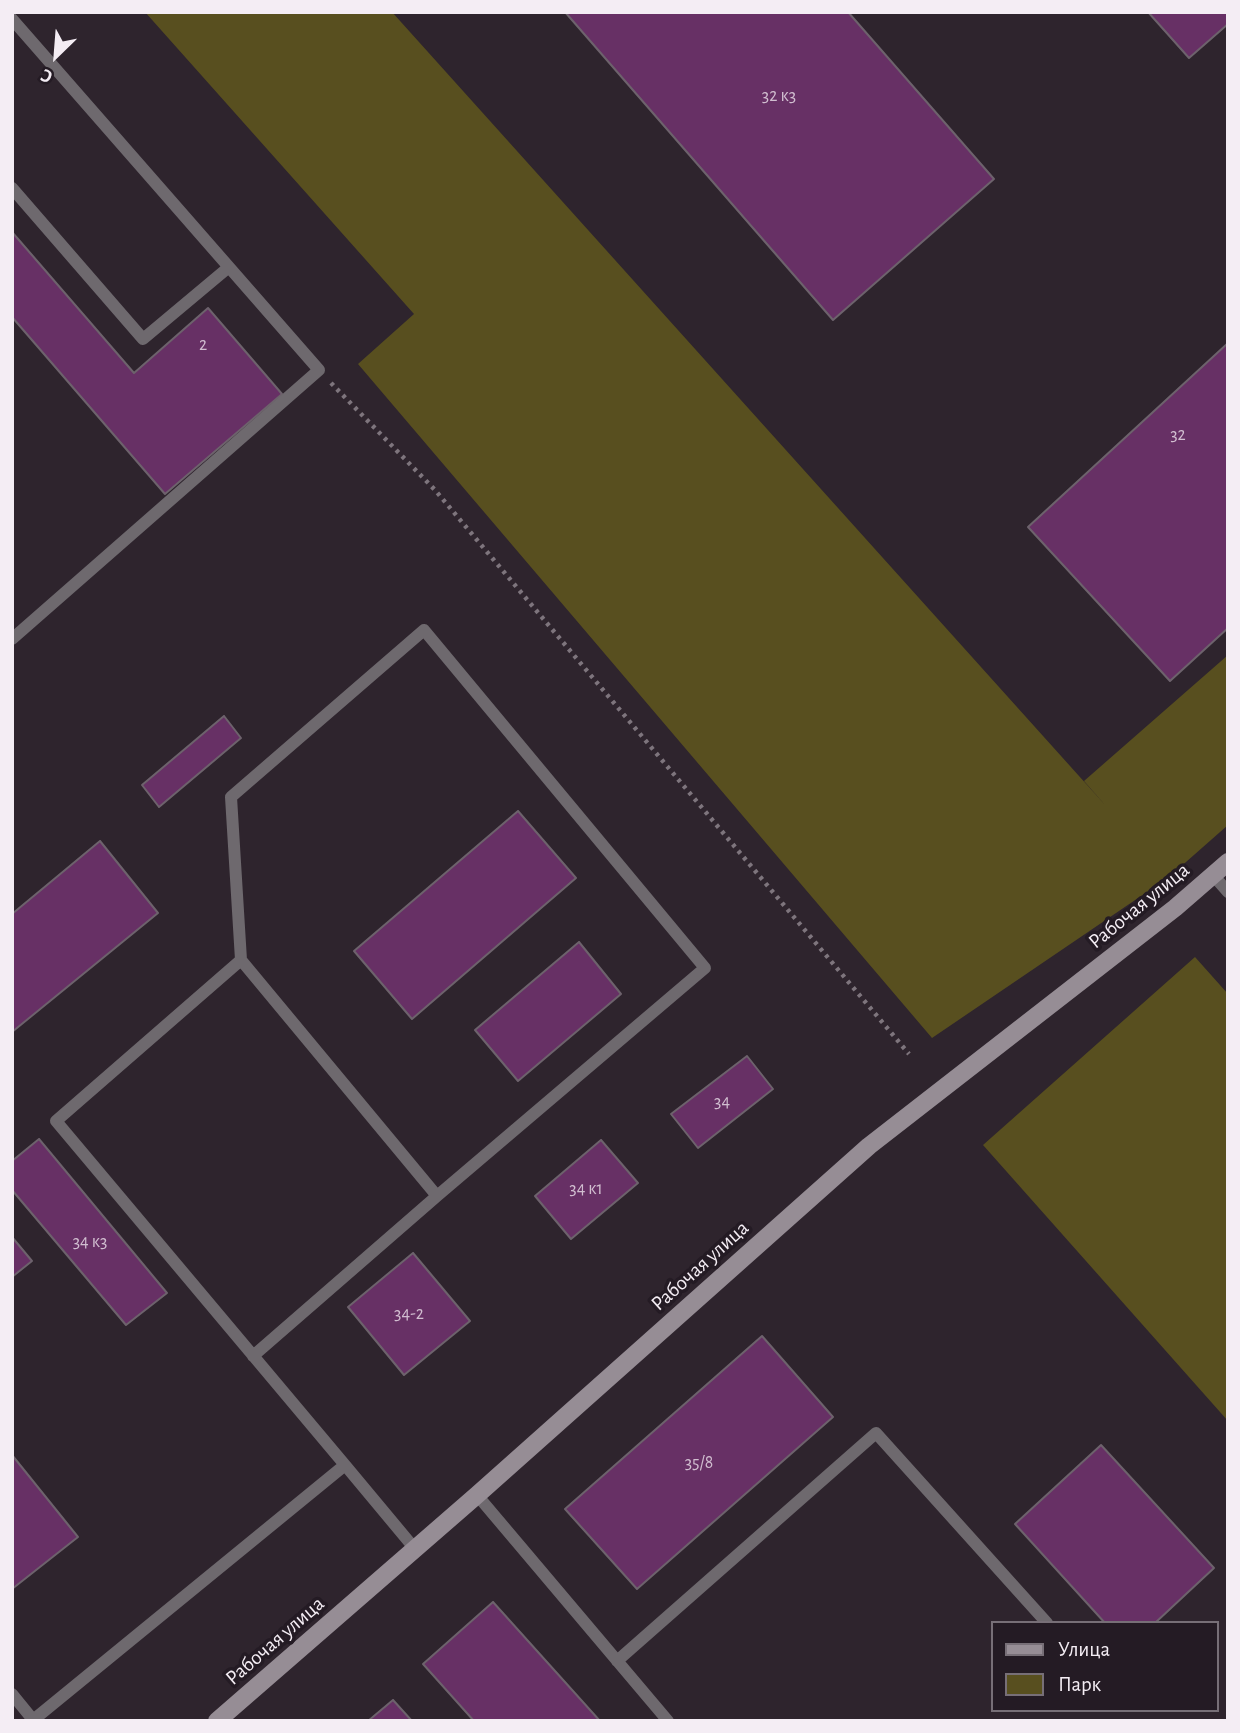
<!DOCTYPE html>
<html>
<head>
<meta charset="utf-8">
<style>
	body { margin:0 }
	#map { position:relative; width:1240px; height:1733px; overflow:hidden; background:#2e242d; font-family:"Alegreya Sans",sans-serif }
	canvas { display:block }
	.frame { position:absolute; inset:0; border:14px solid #f4edf4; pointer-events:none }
	.legend { position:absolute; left:991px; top:1621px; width:228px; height:91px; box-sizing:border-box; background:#241b24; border:2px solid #776f77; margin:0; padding:9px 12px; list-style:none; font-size:21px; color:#f4edf4 }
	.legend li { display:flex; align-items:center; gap:14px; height:35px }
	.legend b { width:35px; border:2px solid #776f77 }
	.north { position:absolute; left:21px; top:21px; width:70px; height:70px; -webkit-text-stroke:5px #241b24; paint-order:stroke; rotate:205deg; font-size:19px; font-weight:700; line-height:28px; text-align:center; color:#f4edf4 }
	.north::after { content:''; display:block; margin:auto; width:24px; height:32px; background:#f4edf4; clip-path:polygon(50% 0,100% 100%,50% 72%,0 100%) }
</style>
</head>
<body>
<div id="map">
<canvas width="1240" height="1733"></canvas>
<div class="frame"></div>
<ul class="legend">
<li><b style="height:9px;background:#968d95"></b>Улица</li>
<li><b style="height:19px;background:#584f1f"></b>Парк</li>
</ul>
<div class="north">С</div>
</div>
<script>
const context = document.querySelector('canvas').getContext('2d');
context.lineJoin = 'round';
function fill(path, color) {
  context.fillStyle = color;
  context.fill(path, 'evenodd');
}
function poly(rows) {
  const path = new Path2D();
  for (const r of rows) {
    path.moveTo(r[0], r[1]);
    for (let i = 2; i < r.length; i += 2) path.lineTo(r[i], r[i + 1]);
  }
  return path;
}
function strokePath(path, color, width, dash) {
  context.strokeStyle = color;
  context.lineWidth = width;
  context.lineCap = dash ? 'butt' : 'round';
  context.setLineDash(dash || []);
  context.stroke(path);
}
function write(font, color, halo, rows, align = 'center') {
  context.font = font + ' "Alegreya Sans",sans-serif';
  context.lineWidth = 7;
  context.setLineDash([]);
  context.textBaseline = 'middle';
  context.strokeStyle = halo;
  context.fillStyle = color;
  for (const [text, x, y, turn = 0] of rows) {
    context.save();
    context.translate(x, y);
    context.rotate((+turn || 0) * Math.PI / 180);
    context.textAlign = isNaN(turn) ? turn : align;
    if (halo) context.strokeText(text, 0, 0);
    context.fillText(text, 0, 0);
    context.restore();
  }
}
fill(poly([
	[145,12,392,12,1106,806,1084,781,1228,655,1228,825,1169,877,932,1038,358,364,414,314],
	[1195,957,1228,994,1228,1421,983,1145]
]), '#584f1f');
const building = poly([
	[565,12,848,12,994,179,833,320,565,12],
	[1148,12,1228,12,1228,24,1189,58,1148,12],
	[12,232,134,373,208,308,282,394,165,494,12,317,12,232],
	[1228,343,1228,628,1170,681,1028,527,1228,343],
	[224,716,241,738,159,807,142,785,224,716],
	[518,811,576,878,412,1019,354,951,518,811],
	[100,841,158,913,12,1032,12,914,100,841],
	[579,942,621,994,518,1081,475,1030,579,942],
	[747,1056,773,1089,698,1148,671,1114,747,1056],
	[39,1139,167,1293,126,1325,12,1190,12,1161,39,1139],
	[601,1140,638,1183,571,1239,535,1196,601,1140],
	[12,1237,32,1261,12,1277,12,1237],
	[413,1253,470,1321,404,1375,348,1307,413,1253],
	[762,1336,833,1417,637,1589,565,1509,762,1336],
	[1101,1445,1214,1568,1155,1623,1105,1623,1015,1524,1101,1445],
	[12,1455,78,1537,12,1589,12,1455],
	[493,1602,600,1721,474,1721,423,1664,493,1602],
	[393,1700,412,1721,368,1721,393,1700]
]);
fill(building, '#673065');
strokePath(building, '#6d626c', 2);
strokePath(poly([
	[331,383,435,490,909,1054]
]), '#7e757d', 4.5, [3.5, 5]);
strokePath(poly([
	[12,19,319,370,12,639],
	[12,188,143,339,229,267],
	[1213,875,1228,892],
	[241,960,437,1196,253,1356],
	[345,1465,56,1121,241,960,231,797,424,630,705,968,437,1196],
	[477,1495,668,1721],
	[617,1661,876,1433,1047,1623],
	[12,1694,34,1721],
	[32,1721,345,1465,415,1549]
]), '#6e696e', 12);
strokePath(poly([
	[217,1721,477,1495,869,1146,1175,908,1228,862]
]), '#968d95', 18);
write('18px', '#d1bed0', null, [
	["32 к3",779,96],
	["2",203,345],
	["32",1178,435],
	["34",722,1102],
	["34 к1",586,1189],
	["34 к3",90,1242],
	["34-2",409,1314],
	["35/8",699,1463]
]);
write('21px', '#f4edf4', '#241b24', [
	["Рабочая улица",1139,906,-39],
	["Рабочая улица",700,1266,-42],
	["Рабочая улица",275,1641,-41]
]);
</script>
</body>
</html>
